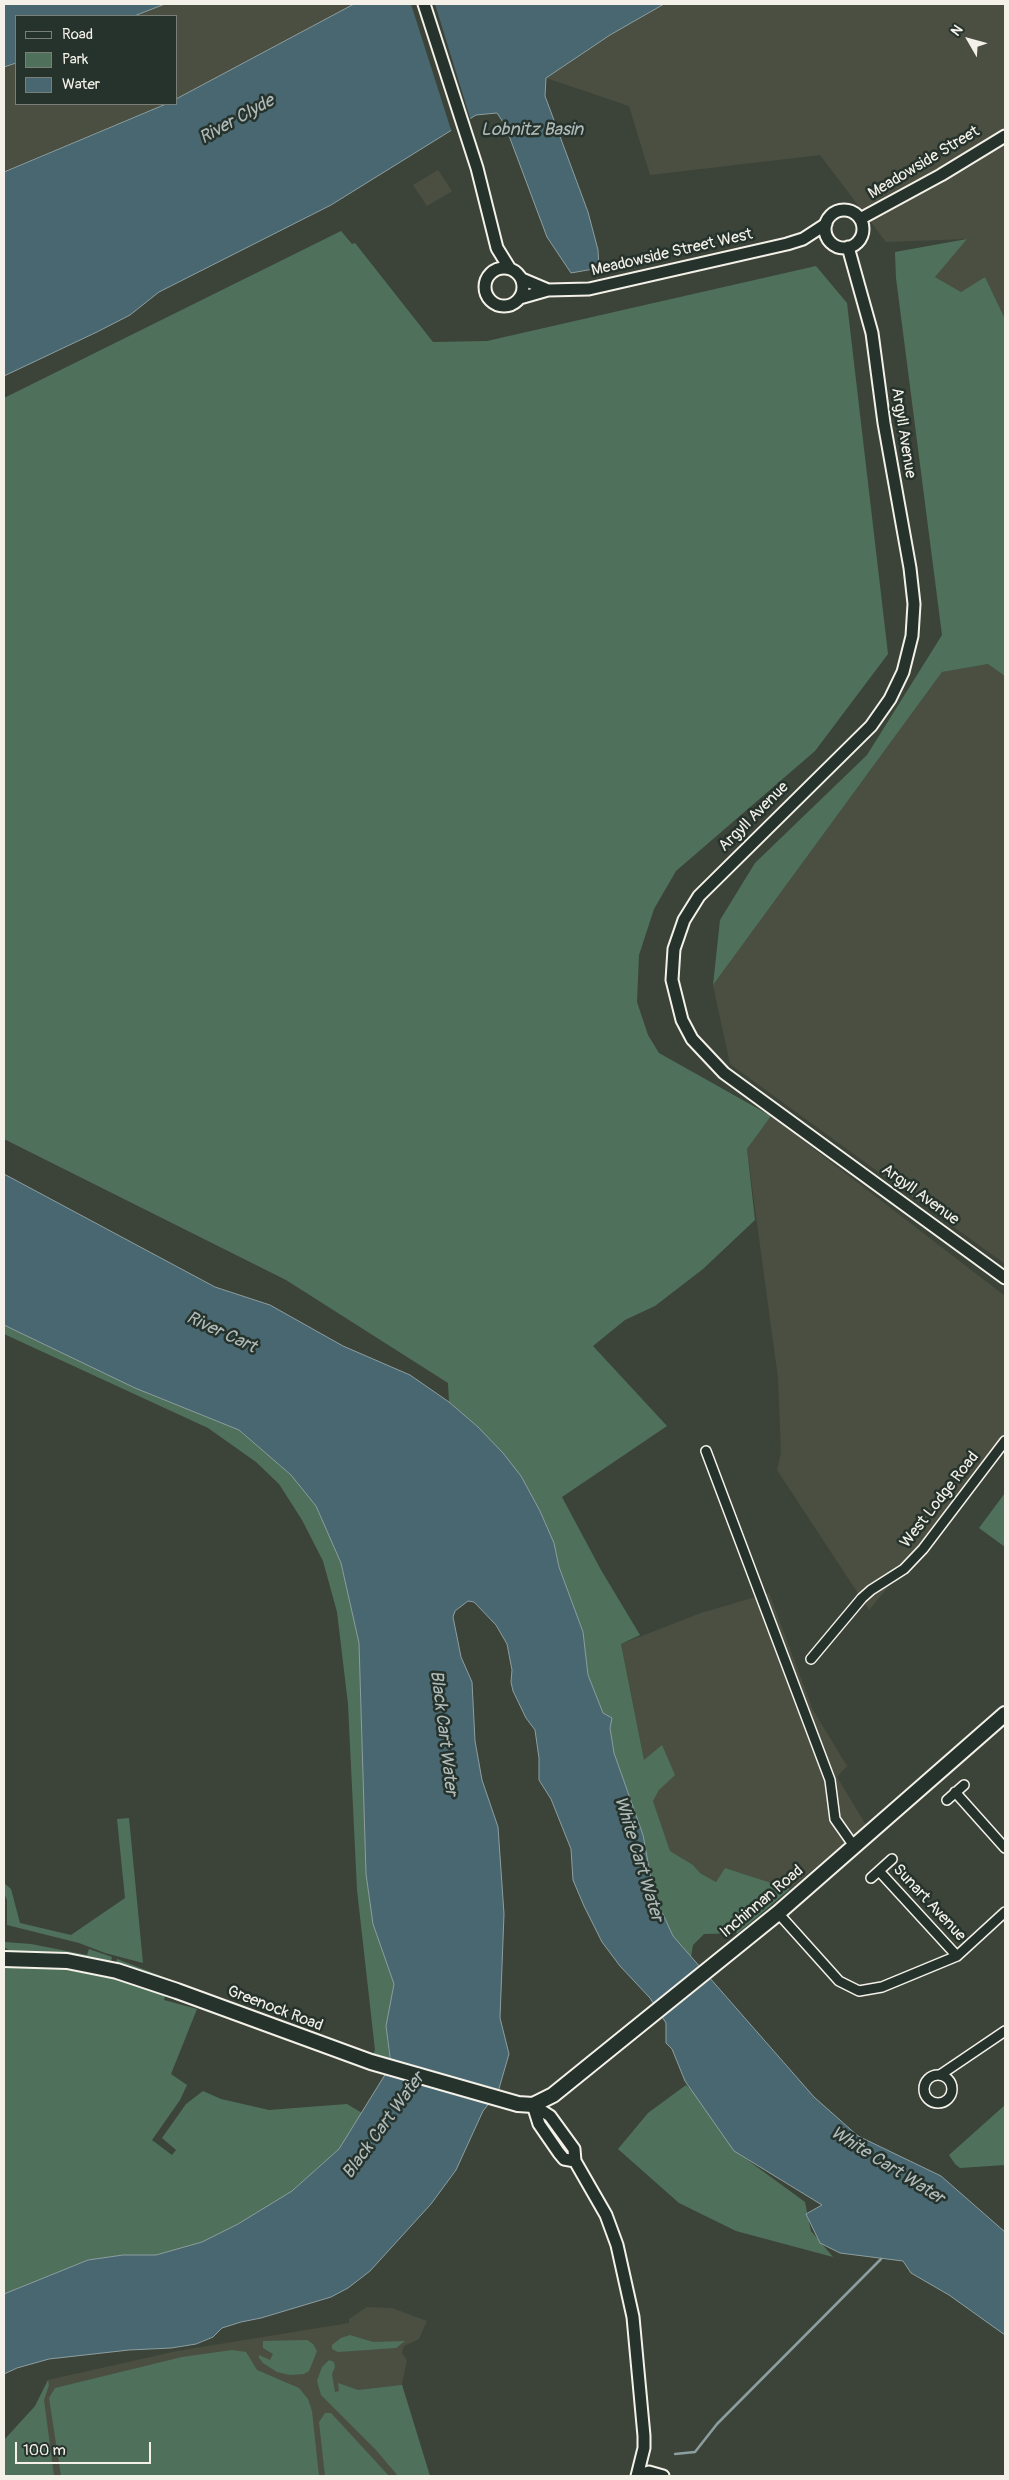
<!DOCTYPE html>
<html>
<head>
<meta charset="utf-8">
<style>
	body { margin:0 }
	#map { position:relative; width:1009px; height:2480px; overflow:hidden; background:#3c4439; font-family:Pangolin,sans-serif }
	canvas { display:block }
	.frame { position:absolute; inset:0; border:5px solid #f4f1e8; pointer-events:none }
	.legend { position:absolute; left:15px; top:15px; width:162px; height:90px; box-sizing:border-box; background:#26332d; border:1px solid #787f78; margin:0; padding:6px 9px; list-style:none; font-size:15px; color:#f4f1e8 }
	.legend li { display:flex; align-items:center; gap:10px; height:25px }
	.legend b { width:25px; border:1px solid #787f78 }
	.north { position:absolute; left:944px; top:15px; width:50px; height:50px; -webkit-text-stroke:4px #26332d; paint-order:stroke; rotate:308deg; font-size:14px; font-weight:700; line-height:20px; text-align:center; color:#f4f1e8 }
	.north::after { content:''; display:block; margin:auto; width:18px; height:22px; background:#f4f1e8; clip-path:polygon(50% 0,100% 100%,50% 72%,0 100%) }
	.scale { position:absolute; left:15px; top:2442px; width:136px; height:22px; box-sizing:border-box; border:2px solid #f4f1e8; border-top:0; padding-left:6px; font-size:15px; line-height:18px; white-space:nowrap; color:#f4f1e8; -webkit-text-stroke:4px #26332d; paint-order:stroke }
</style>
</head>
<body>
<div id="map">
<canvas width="1009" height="2480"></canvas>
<div class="frame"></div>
<ul class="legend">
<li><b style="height:6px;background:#26332d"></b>Road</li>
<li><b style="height:14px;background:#4f715c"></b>Park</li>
<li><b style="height:14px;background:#496770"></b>Water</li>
</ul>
<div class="north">N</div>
<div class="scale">100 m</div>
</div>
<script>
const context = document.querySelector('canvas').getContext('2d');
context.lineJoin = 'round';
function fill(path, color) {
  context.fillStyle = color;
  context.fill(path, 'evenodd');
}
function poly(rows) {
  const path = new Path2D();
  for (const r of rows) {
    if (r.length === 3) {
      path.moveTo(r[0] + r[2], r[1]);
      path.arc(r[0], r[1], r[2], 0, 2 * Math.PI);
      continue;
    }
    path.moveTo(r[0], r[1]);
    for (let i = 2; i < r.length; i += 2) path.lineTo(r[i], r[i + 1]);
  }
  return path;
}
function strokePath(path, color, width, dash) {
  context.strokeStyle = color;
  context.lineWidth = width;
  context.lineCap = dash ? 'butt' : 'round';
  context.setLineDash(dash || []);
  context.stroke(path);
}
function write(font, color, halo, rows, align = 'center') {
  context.font = font + ' Pangolin,sans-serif';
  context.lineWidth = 5;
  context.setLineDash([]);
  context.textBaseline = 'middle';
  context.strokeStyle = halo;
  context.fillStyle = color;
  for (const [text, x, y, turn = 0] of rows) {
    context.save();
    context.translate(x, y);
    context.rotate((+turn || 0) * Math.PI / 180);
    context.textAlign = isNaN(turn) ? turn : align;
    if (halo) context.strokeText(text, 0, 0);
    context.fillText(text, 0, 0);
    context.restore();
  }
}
fill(poly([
	[163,4,354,4,176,99,176,16,131,16],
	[664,4,1005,4,1005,319,985,277,961,292,935,277,966,239,886,242,820,155,650,175,629,106,546,78,610,35],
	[16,61,16,104,165,104,4,171,4,66],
	[438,170,452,191,427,206,413,185],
	[988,664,1005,676,1005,1264,730,1064,713,985,942,672],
	[771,1116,1005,1296,1005,1446,869,1610,777,1470,781,1453,778,1378,747,1149],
	[769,1593,813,1710,847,1766,837,1777,866,1825,790,1889,725,1868,716,1882,700,1873,693,1865,670,1851,653,1801,659,1790,644,1760,621,1644,701,1613],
	[367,2307,392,2308,427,2321,419,2339,404,2346,402,2353,407,2360,402,2384,430,2476,4,2476,48,2380,177,2351,349,2323,349,2319]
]), '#4b4f42');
fill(poly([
	[341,231,352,244,355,243,433,342,487,341,816,266,847,303,888,654,815,751,676,871,654,909,639,955,637,1002,648,1035,659,1053,771,1116,747,1149,755,1220,703,1269,655,1306,625,1320,593,1346,667,1426,562,1497,601,1570,640,1635,621,1644,644,1760,662,1745,675,1775,659,1790,653,1801,670,1851,693,1865,700,1873,716,1882,725,1868,790,1889,738,1933,704,1934,693,1945,691,1957,673,1936,654,1895,643,1835,614,1753,610,1727,611,1718,603,1713,588,1675,583,1632,559,1567,554,1543,540,1511,521,1476,478,1427,449,1402,448,1383,286,1280,4,1139,4,398],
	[967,239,935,277,961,292,985,277,1005,319,1005,676,988,664,942,672,713,985,720,920,755,863,867,755,942,635,896,278,895,252],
	[4,1325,135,1388,239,1430,291,1475,316,1506,341,1563,359,1643,366,1874,373,1924,394,1983,386,2026,390,2062,373,2055,375,2050,357,1890,348,1704,337,1612,323,1561,302,1520,279,1484,256,1462,208,1428,4,1334],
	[1005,1493,1005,1547,979,1528],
	[129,1818,143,1963,105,1953,79,1943,7,1925,7,1900,4,1893,4,1883,11,1889,20,1923,71,1935,125,1898,117,1819],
	[4,1942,31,1944,87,1955,89,1949,112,1957,111,1961,116,1963,117,1959,169,1979,104,1962,71,1956,12,1952,4,1947],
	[4,1966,49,1967,108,1977,166,1993,164,2000,197,2009,171,2074,187,2085,180,2100,152,2140,172,2155,176,2150,162,2138,186,2104,203,2091,221,2099,269,2110,347,2104,362,2113,339,2149,292,2191,238,2224,202,2242,156,2255,123,2255,88,2260,4,2294],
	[686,2085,699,2097,742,2156,805,2202,811,2231,833,2257,736,2231,679,2203,618,2149,648,2113],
	[1005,2105,1005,2165,960,2168,955,2164,949,2155],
	[350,2335,373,2342,405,2341,396,2348,338,2352,332,2349,332,2345,341,2338],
	[307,2340,313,2344,317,2351,309,2371,304,2374,290,2375,277,2372,263,2363,259,2358,259,2355,270,2360,273,2354,263,2348,263,2341],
	[232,2350,246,2352,257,2370,299,2388,308,2399,312,2411,319,2476,61,2476,49,2398,55,2388,182,2357],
	[329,2360,334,2362,335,2367,332,2374,335,2392,339,2391,338,2383,358,2390,402,2385,430,2476,398,2476,376,2450,321,2395,317,2381,322,2367],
	[48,2380,49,2385,44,2400,54,2476,4,2476,4,2440,35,2406],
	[325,2413,331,2413,389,2476,325,2476,319,2422]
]), '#4f715c');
const water = poly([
	[4,4,165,4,134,16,16,16,16,63,4,67,4,4],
	[354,4,664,4,610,35,546,78,545,96,588,212,598,250,599,268,571,273,547,237,505,125,497,113,476,115,331,205,159,292,130,315,97,332,4,376,4,172,166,104,176,104,176,99,354,4],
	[4,1174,215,1287,270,1305,343,1346,410,1375,449,1402,478,1427,503,1453,521,1476,540,1511,554,1543,559,1567,583,1632,588,1675,603,1713,612,1718,610,1728,614,1753,643,1835,654,1895,673,1936,814,2097,858,2136,941,2176,1005,2232,1005,2335,949,2295,911,2273,903,2261,840,2253,820,2243,806,2214,822,2205,734,2151,685,2081,672,2049,666,2043,666,2023,650,1998,620,1966,602,1942,584,1906,573,1880,571,1849,551,1799,539,1780,539,1758,535,1730,526,1718,513,1691,511,1682,512,1670,507,1644,496,1625,474,1602,468,1601,455,1611,453,1617,461,1657,472,1682,475,1741,482,1780,498,1827,504,1914,500,2018,509,2054,498,2092,483,2111,456,2170,431,2204,370,2271,348,2288,331,2297,261,2318,241,2322,222,2328,213,2337,196,2344,171,2348,129,2350,49,2359,17,2368,4,2374,4,2294,88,2260,123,2255,156,2255,202,2242,238,2224,292,2191,339,2149,391,2065,386,2026,394,1984,373,1924,366,1874,359,1643,341,1563,316,1506,291,1475,239,1430,135,1388,4,1325,4,1174]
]);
fill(water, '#496770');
strokePath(water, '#8d9ea0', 1);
fill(poly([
	[411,4,435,4,471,121,452,133]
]), '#3c4439');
strokePath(poly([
	[675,2454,695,2452,717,2424,881,2259]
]), '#8d9ea0', 2.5);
const minor = poly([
	[706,1451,830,1780,835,1819,854,1846],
	[811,1659,862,1598,871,1590,904,1569,923,1549,1005,1441],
	[955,1792,1005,1848],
	[947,1800,964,1785],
	[879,1871,957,1956],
	[871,1878,892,1859],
	[778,1913,839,1981,859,1991,882,1987,957,1956,1005,1912],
	[940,2075,1005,2031],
	[938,2089,14]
]);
const tertiary = poly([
	[424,4,477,168,497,248,510,269],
	[844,229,19],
	[860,219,941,175,1005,136],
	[848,247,872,333,884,423,910,568,914,604,912,636,903,672,890,699,871,726,699,896,684,920,674,949,672,980,682,1020,692,1039,724,1073,1005,1278],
	[504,287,19],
	[522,279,548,290],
	[520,298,548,290,589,289,787,244,803,239,826,224],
	[533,2105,550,2116,574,2149,575,2161,606,2215,617,2245,633,2317,644,2436,644,2448,637,2476],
	[533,2105,539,2124,559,2153,564,2159,575,2161],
	[637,2476,649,2472,663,2476]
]);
const primary = poly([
	[4,1959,67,1961,117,1971,177,1991,371,2062,518,2104,533,2105,553,2095,778,1913,1005,1714]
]);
strokePath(minor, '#f4f1e8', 12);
strokePath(tertiary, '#f4f1e8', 15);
strokePath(primary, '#f4f1e8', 18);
strokePath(minor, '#26332d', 9);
strokePath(tertiary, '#26332d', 11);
strokePath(primary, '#26332d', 14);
write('16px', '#f4f1e8', '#26332d', [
	["Meadowside Street",924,163,-31],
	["Meadowside Street West",672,253,-13],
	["Argyll Avenue",903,433,81],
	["Argyll Avenue",754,817,-45],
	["Argyll Avenue",920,1195,36],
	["West Lodge Road",940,1500,-52],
	["Inchinnan Road",762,1902,-40],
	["Sunart Avenue",929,1903,47],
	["Greenock Road",275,2009,21]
]);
write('italic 18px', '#b0bab8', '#26332d', [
	["River Clyde",237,120,-29],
	["Lobnitz Basin",532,130],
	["River Cart",221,1333,25],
	["Black Cart Water",443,1733,83],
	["White Cart Water",638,1859,73],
	["Black Cart Water",384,2126,-54],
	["White Cart Water",887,2166,32]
]);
</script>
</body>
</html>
